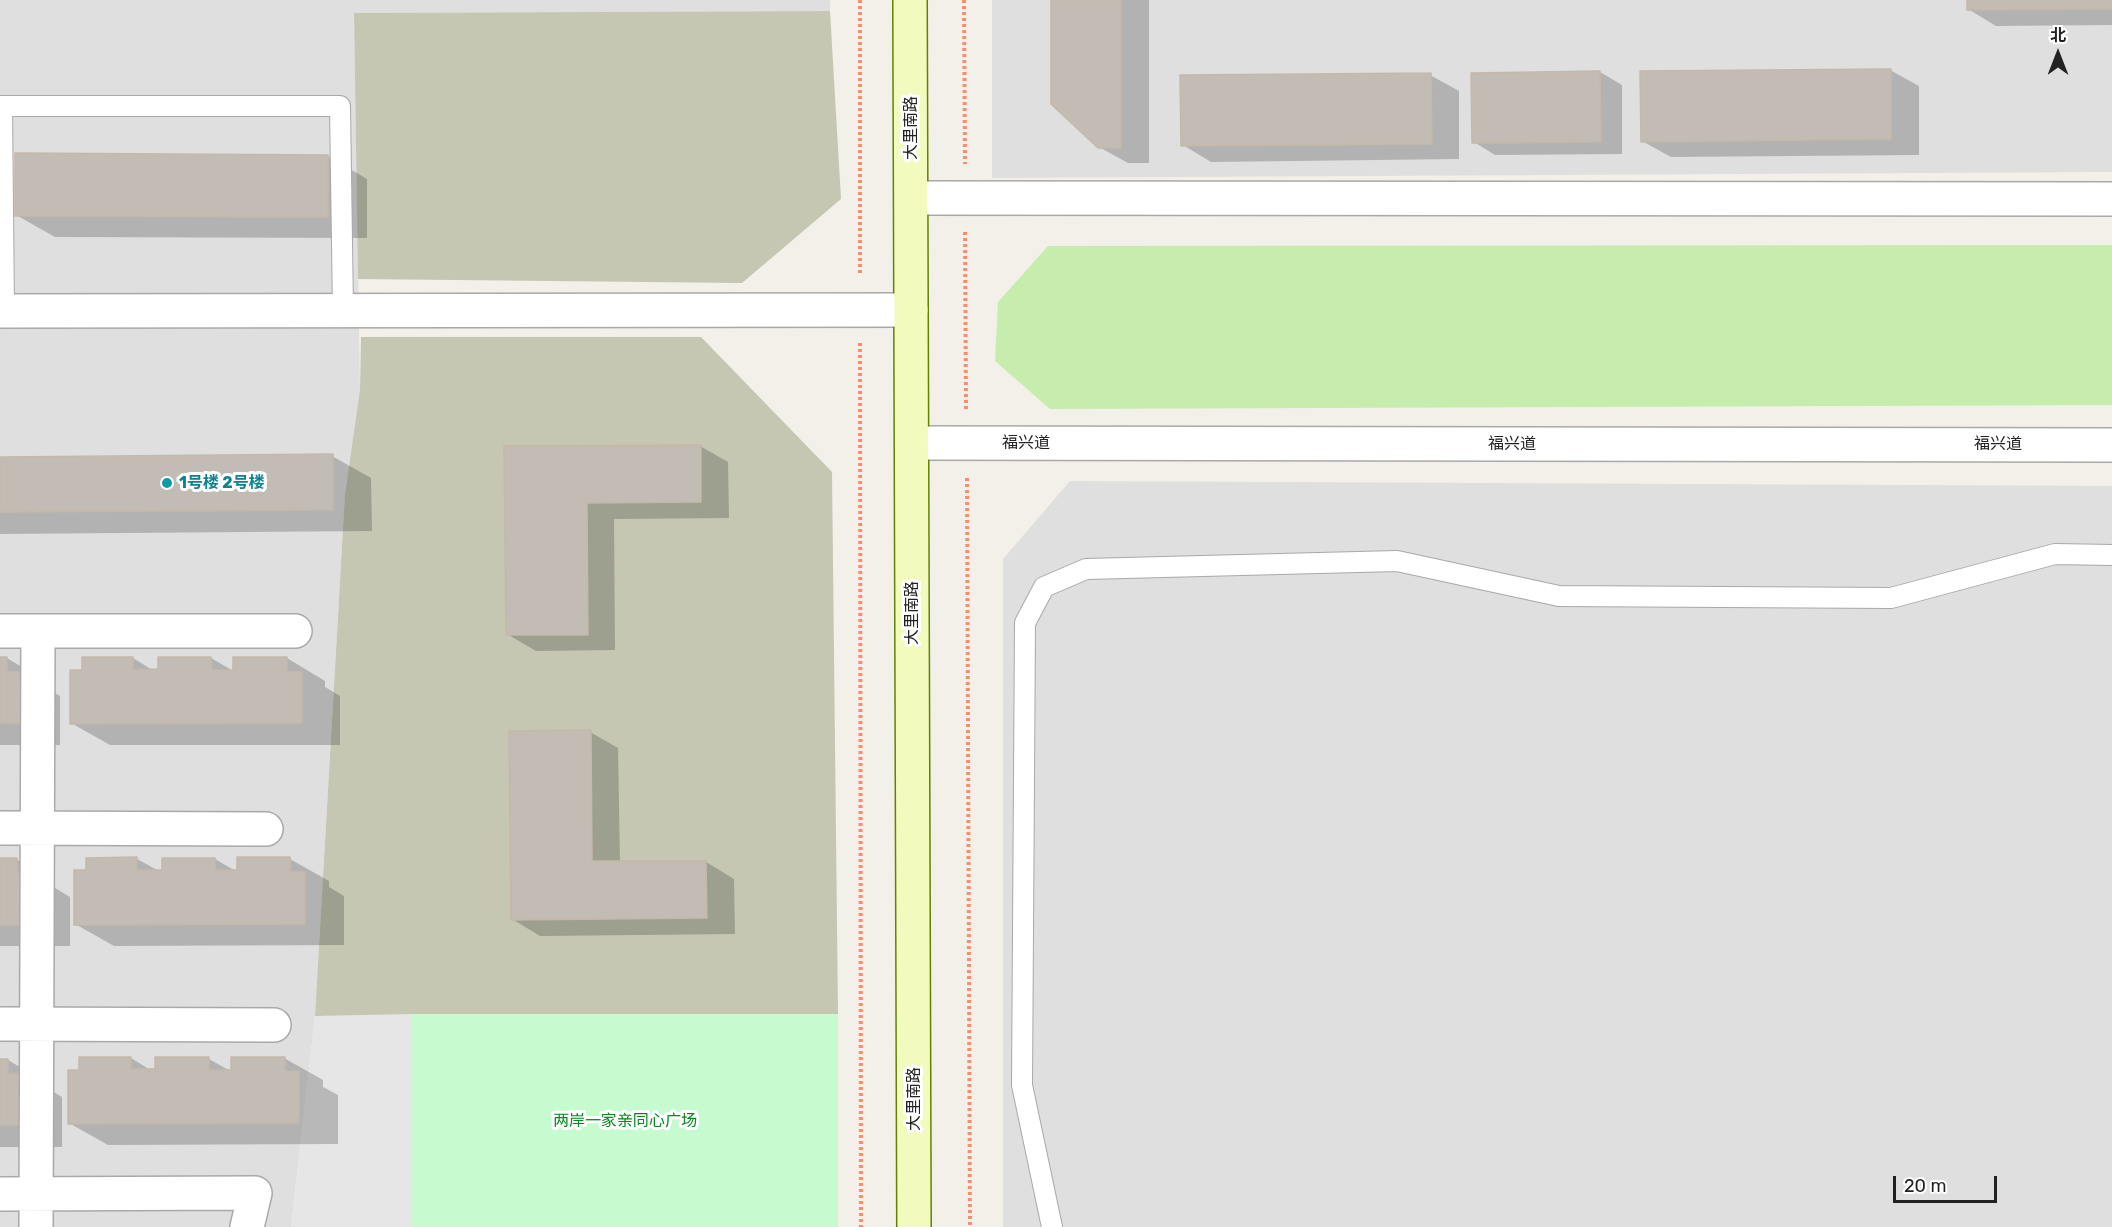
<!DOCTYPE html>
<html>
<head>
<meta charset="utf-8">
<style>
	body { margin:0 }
	#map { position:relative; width:2112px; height:1227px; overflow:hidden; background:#f2f0e8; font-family:Rubik,"Noto Sans SC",sans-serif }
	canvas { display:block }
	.north { position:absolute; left:2028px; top:24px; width:60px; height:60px; -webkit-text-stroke:4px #fff; paint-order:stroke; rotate:0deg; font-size:16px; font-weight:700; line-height:24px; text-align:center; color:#222 }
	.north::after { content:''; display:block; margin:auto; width:21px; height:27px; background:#222; clip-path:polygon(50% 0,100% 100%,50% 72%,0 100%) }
	.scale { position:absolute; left:1893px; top:1176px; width:104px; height:27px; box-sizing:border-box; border:3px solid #222; border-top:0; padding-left:8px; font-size:18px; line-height:21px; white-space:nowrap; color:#222; -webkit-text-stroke:4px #fff; paint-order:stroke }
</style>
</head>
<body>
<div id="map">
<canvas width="2112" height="1227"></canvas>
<div class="north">北</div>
<div class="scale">20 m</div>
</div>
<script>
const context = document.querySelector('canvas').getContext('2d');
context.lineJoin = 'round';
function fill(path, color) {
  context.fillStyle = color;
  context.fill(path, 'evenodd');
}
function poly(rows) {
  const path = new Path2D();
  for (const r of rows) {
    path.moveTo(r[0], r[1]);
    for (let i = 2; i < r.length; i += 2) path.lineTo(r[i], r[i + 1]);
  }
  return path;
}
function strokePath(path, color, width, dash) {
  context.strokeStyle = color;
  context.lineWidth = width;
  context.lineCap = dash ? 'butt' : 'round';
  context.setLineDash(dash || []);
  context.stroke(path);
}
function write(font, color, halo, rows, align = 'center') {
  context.font = font + ' Rubik,"Noto Sans SC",sans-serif';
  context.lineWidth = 6;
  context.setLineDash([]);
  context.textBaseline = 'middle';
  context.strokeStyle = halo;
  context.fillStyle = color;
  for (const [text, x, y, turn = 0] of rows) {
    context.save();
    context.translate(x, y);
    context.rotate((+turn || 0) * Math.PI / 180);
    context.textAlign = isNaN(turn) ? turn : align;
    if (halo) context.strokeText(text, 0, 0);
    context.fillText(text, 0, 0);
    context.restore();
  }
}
fill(poly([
	[0,0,830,0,830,11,354,13,360,389,345,494,315,1016,291,1227,0,1227],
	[992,0,2112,0,2112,172,992,178],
	[1070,481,2112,486,2112,1227,1003,1227,1003,559]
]), '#e0dfdf');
fill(poly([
	[830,11,841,199,742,283,358,279,354,13],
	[361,337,701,337,832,472,838,1014,315,1016,345,494,360,389]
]), '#c5c7b3');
fill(poly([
	[2112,245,2112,405,1050,409,995,361,998,302,1048,246]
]), '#c6ecae');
fill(poly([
	[412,1014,838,1014,838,1227,412,1227]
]), '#c6fbd0');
fill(poly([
	[412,1014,412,1227,291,1227,315,1016]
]), '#e6e6e6');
fill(poly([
	[1053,0,1149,0,1149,163,1128,163,1099,147],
	[1968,0,2112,0,2112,25,1996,26,1968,9],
	[1890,70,1919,86,1919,155,1671,157,1642,141],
	[1600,72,1622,85,1622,154,1495,155,1474,142],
	[1430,75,1459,91,1459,159,1211,162,1183,145],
	[16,154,328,156,367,179,367,238,55,237,16,215],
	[700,446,728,462,729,518,614,519,615,650,536,651,507,634,506,448],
	[332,456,371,478,372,531,0,534,0,459],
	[0,658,7,658,45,681,45,687,60,696,60,745,0,745],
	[133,658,154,671,211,658,235,672,287,658,325,681,325,687,340,696,340,745,110,745,71,723,83,671],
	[590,732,618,748,620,863,706,862,734,879,735,934,540,936,512,919],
	[16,859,55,882,55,888,70,897,70,946,0,946,0,860],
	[137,859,159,871,163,871,163,859,215,859,239,873,290,859,329,881,329,887,344,896,344,945,114,946,75,924,87,871],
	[131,1058,152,1071,209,1059,232,1072,284,1058,323,1080,323,1087,338,1095,338,1144,108,1145,69,1123,81,1071],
	[0,1060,8,1060,47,1083,47,1088,62,1097,62,1147,0,1147]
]), '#0003');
const building = poly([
	[1051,0,1121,0,1121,148,1098,148,1051,104,1051,0],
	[1967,0,2112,0,2112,9,1967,10,1967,0],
	[1891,69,1891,139,1641,142,1640,71,1891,69],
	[1600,71,1601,142,1472,143,1471,73,1600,71],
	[1431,73,1432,144,1181,146,1180,75,1431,73],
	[15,153,328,155,328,217,15,216,15,153],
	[701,445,701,502,587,503,588,635,506,635,504,446,701,445],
	[333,454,333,510,0,512,0,457,333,454],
	[0,657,7,657,7,672,22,672,22,723,0,723,0,657],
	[82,657,133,657,133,670,158,669,158,657,211,657,212,670,233,670,233,657,287,657,287,672,302,672,302,723,70,724,70,670,82,670,82,657],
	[591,730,592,861,706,861,707,918,511,920,509,731,591,730],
	[137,857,137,870,162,870,162,858,215,858,215,870,237,870,237,857,290,857,291,872,305,872,305,924,74,925,74,870,86,870,86,858,137,857],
	[0,858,17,858,17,873,31,873,32,925,0,925,0,858],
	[79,1057,131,1057,131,1069,155,1069,155,1057,209,1057,209,1070,231,1070,231,1057,285,1057,285,1071,299,1071,299,1123,68,1124,68,1070,79,1070,79,1057],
	[0,1059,8,1059,8,1074,23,1073,23,1125,0,1125,0,1059]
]);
fill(building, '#c3bcb4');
strokePath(building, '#c4b8aa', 1.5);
const service = poly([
	[0,106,340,106,343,311],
	[2,106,4,311],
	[1052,1227,1022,1085,1025,623,1044,587,1086,569,1397,561,1559,596,1891,598,2055,554,2112,555]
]);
const minor = poly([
	[0,311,911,310],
	[0,631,295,631],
	[0,828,266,829],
	[0,1024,274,1025],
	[0,1194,255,1193,247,1227],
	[36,1227,38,631]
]);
const tertiary = poly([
	[912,198,2112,199],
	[912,443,2112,445]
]);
const secondary = poly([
	[910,0,914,1227]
]);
strokePath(service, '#a9a9a9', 22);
strokePath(minor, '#a9a9a9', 36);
strokePath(tertiary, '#a9a9a9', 36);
strokePath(secondary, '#658002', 36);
strokePath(poly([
	[860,0,860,275],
	[964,0,965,164],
	[965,232,966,410],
	[860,343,861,1227],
	[967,478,970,1227]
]), '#fd8c6e', 4, [3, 3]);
strokePath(service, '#fff', 20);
strokePath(minor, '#fff', 33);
strokePath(tertiary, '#fff', 33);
strokePath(secondary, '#f2fbbd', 33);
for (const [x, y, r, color] of [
	[167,483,6,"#0f9aa8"]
]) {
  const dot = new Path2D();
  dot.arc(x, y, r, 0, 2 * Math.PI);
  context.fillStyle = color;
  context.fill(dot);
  strokePath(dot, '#fff', 2);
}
write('16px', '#222', '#fff', [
	["大里南路",911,128,-90],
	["福兴道",1026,443],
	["福兴道",1512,444],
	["福兴道",1998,444],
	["大里南路",912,613,-90],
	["大里南路",914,1099,-90]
]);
write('bold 16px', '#0d838f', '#fff', [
	["1号楼 2号楼",179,483]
], 'left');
write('16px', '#098721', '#fff', [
	["两岸一家亲同心广场",625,1121]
]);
</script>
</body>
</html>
